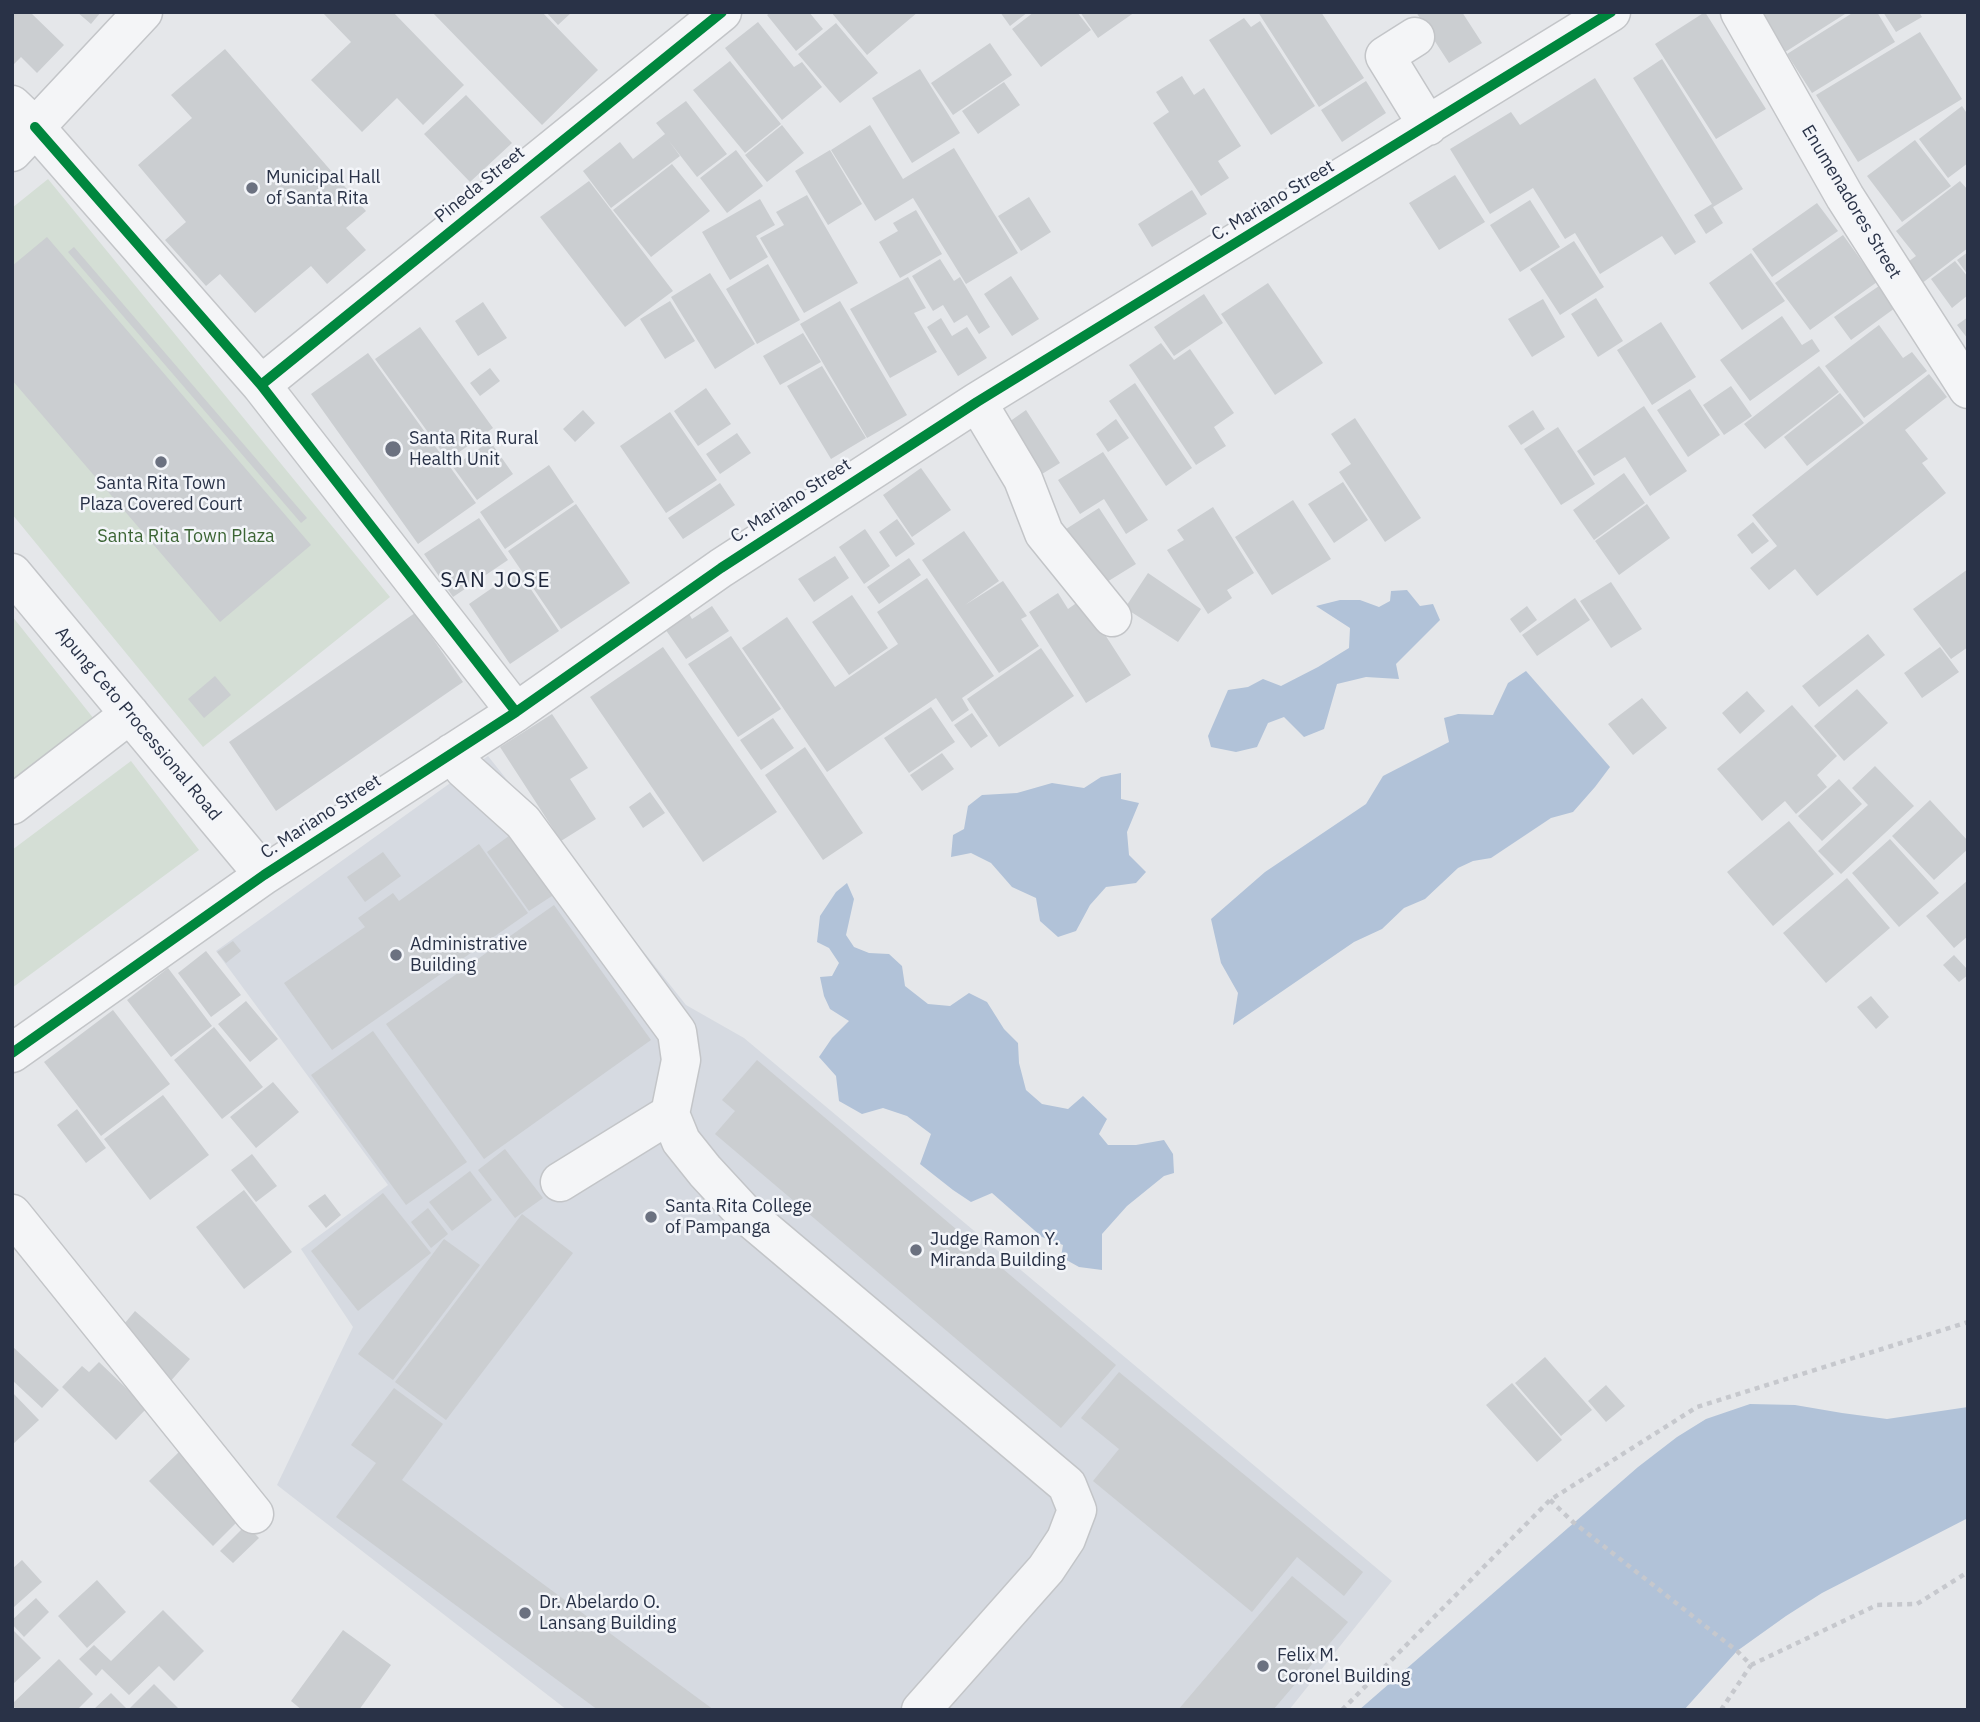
<!DOCTYPE html>
<html>
<head>
<meta charset="utf-8">
<style>
	body { margin:0 }
	#map { position:relative; width:1980px; height:1722px; overflow:hidden; background:#e5e7ea; font-family:"IBM Plex Sans",sans-serif }
	canvas { display:block }
	.frame { position:absolute; inset:0; border:14px solid #293247; pointer-events:none }
</style>
</head>
<body>
<div id="map">
<canvas width="1980" height="1722"></canvas>
<div class="frame"></div>
</div>
<script>
const context = document.querySelector('canvas').getContext('2d');
context.lineJoin = 'round';
function fill(path, color) {
  context.fillStyle = color;
  context.fill(path, 'evenodd');
}
function poly(rows) {
  const path = new Path2D();
  for (const r of rows) {
    path.moveTo(r[0], r[1]);
    for (let i = 2; i < r.length; i += 2) path.lineTo(r[i], r[i + 1]);
  }
  return path;
}
function strokePath(path, color, width, dash) {
  context.strokeStyle = color;
  context.lineWidth = width;
  context.lineCap = dash ? 'butt' : 'round';
  context.setLineDash(dash || []);
  context.stroke(path);
}
function write(font, color, halo, rows, align = 'center') {
  context.font = font + ' "IBM Plex Sans",sans-serif';
  context.lineWidth = 5;
  context.setLineDash([]);
  context.textBaseline = 'middle';
  context.strokeStyle = halo;
  context.fillStyle = color;
  for (const [text, x, y, turn = 0] of rows) {
    context.save();
    context.translate(x, y);
    context.rotate((+turn || 0) * Math.PI / 180);
    context.textAlign = isNaN(turn) ? turn : align;
    if (halo) context.strokeText(text, 0, 0);
    context.fillText(text, 0, 0);
    context.restore();
  }
}
fill(poly([
	[488,756,686,1005,744,1038,1392,1581,1289,1710,567,1710,277,1485,353,1327,301,1249,388,1185,216,951]
]), '#d6dae1');
fill(poly([
	[48,179,390,597,203,747,12,514,12,208],
	[12,616,94,719,12,784],
	[131,761,199,850,12,988,12,850]
]), '#d4ded5');
fill(poly([
	[1407,590,1420,606,1433,604,1440,620,1396,664,1399,679,1366,677,1337,684,1324,729,1304,737,1284,717,1268,723,1257,747,1236,752,1211,747,1208,736,1228,690,1248,687,1263,679,1281,686,1318,667,1349,648,1350,628,1316,606,1340,600,1360,600,1379,607,1390,601,1391,591],
	[1526,671,1610,767,1595,787,1573,812,1551,818,1491,858,1473,861,1458,868,1425,899,1404,908,1382,929,1354,942,1233,1025,1238,993,1221,963,1211,919,1265,872,1366,804,1383,776,1449,742,1444,718,1458,714,1493,715,1508,683],
	[1121,773,1121,799,1139,803,1127,832,1129,855,1146,872,1136,883,1106,887,1090,905,1076,931,1058,937,1040,921,1036,898,1012,887,991,863,971,853,951,857,953,835,964,829,968,806,982,795,1017,793,1052,783,1084,788,1101,777],
	[847,883,854,899,846,935,854,947,869,953,889,954,902,966,905,986,928,1004,950,1006,969,993,987,1002,1004,1029,1018,1043,1019,1063,1026,1090,1042,1104,1068,1109,1083,1096,1107,1119,1099,1134,1108,1145,1136,1145,1164,1140,1173,1154,1174,1173,1164,1176,1127,1206,1102,1234,1102,1270,1079,1267,1061,1257,1063,1245,1042,1237,992,1193,971,1202,953,1190,920,1164,931,1134,907,1116,883,1108,862,1114,839,1101,836,1076,819,1057,832,1038,849,1021,830,1009,824,996,820,977,832,976,839,963,829,948,817,942,820,916,836,892],
	[1750,1404,1795,1405,1842,1413,1887,1419,1968,1407,1968,1518,1822,1593,1786,1616,1737,1651,1684,1710,1359,1710,1638,1467,1677,1437,1706,1419]
]), '#b1c2d8');
fill(poly([
	[12,12,30,12,64,45,37,73,21,57,12,66],
	[77,12,101,12,91,24],
	[322,12,393,12,464,85,423,125,397,98,362,132,311,80,351,42],
	[432,12,542,12,598,70,542,125],
	[546,12,572,12,558,25],
	[771,12,809,12,823,29,796,51,767,15],
	[831,12,918,12,867,55],
	[1000,12,1028,12,1010,26],
	[1034,12,1077,12,1091,30,1041,67,1012,29],
	[1080,12,1135,12,1098,38],
	[1258,12,1321,12,1364,78,1319,107],
	[1416,12,1462,12,1482,43,1449,63],
	[1705,12,1766,109,1716,139,1655,44],
	[1755,12,1844,12,1845,14,1782,54],
	[1854,12,1877,12,1895,42,1812,93,1787,54],
	[1883,12,1919,12,1922,17,1896,32],
	[1244,18,1251,27,1260,21,1315,106,1271,135,1209,40],
	[758,22,794,67,802,62,822,87,782,120,725,48],
	[836,23,878,73,840,103,798,54],
	[1920,32,1962,99,1858,162,1816,95],
	[990,43,1012,75,953,115,931,83],
	[225,49,366,211,346,228,366,250,327,284,311,266,255,313,220,274,206,286,165,240,186,222,138,165,192,118,171,95],
	[1662,59,1743,189,1713,207,1723,223,1706,234,1694,215,1712,204,1633,78],
	[730,61,781,124,745,153,693,90],
	[920,69,960,133,912,163,872,98],
	[1182,76,1194,95,1204,88,1241,146,1218,161,1229,178,1201,196,1153,123,1169,112,1156,92],
	[1595,78,1696,242,1675,255,1662,236,1600,274,1575,233,1565,239,1533,188,1490,214,1450,149,1511,112,1520,125],
	[1366,81,1386,113,1342,142,1321,110],
	[1004,82,1020,105,978,134,962,111],
	[466,95,512,143,470,182,424,134],
	[686,101,727,154,697,177,669,141,680,156,611,208,583,171,620,142,633,159,665,134,656,123],
	[1962,106,1968,115,1968,163,1948,178,1919,139],
	[782,125,804,153,767,182,745,155],
	[870,125,903,179,954,148,1018,253,966,284,913,198,875,221,831,150],
	[1915,140,1951,186,1902,222,1867,176],
	[736,150,763,186,727,213,700,178],
	[830,150,862,204,828,225,795,171],
	[672,164,710,211,651,257,613,210],
	[1455,175,1485,222,1439,250,1409,203],
	[589,181,673,291,625,327,540,217],
	[1960,181,1968,190,1968,248,1921,284,1905,264,1916,256,1896,231],
	[1192,190,1207,214,1152,247,1138,224],
	[807,195,858,283,804,313,760,238,784,225,776,212],
	[1029,197,1051,232,1021,251,998,216],
	[760,199,775,225,756,236,768,257,730,280,702,232],
	[1530,200,1560,247,1520,272,1490,225],
	[1817,203,1838,231,1772,277,1752,249],
	[916,210,942,254,900,278,879,242,898,231,893,223],
	[1843,235,1877,282,1810,330,1775,283],
	[47,237,311,545,220,622,12,380,12,266],
	[1574,241,1604,287,1560,315,1530,269],
	[74,247,307,518,301,523,68,252],
	[1968,252,1968,275,1957,260],
	[1751,253,1785,301,1742,330,1709,283],
	[940,259,954,281,960,277,990,327,979,334,967,315,954,323,943,305,933,311,912,276],
	[1955,261,1968,277,1968,295,1952,308,1931,279],
	[768,264,800,320,757,344,726,289],
	[710,273,755,344,715,369,671,297],
	[1011,276,1039,319,1012,336,984,294],
	[908,277,926,308,914,313,937,352,890,378,850,309],
	[1268,283,1323,363,1275,395,1221,314],
	[1879,286,1895,308,1851,340,1834,317],
	[1204,294,1223,323,1174,356,1154,327],
	[1596,298,1623,341,1598,357,1571,314],
	[1543,299,1565,337,1532,357,1508,319],
	[670,301,695,341,665,359,640,319],
	[840,301,907,415,867,438,800,324],
	[483,302,507,338,478,356,455,321],
	[1782,316,1802,345,1812,339,1820,351,1750,401,1720,360],
	[1968,317,1968,339,1957,325],
	[941,318,952,336,967,327,987,358,958,376,927,327],
	[1661,322,1696,377,1652,405,1617,350],
	[1879,325,1903,358,1912,352,1927,371,1864,418,1825,366],
	[420,327,493,428,448,460,375,359],
	[803,333,821,362,780,385,763,356],
	[1161,343,1174,360,1190,349,1234,413,1214,427,1226,446,1196,465,1129,365],
	[368,353,476,503,418,544,311,394],
	[822,366,866,438,831,459,787,386],
	[1819,366,1839,392,1765,449,1744,424],
	[490,368,500,381,480,396,470,383],
	[1929,374,1947,397,1905,430,1928,459,1922,463,1946,493,1817,596,1795,569,1769,590,1750,568,1777,546,1752,515],
	[1135,383,1192,468,1166,486,1109,401],
	[1731,386,1752,416,1724,435,1703,405],
	[706,388,731,424,698,446,674,411],
	[1690,389,1720,435,1688,457,1657,410],
	[1840,393,1864,423,1807,466,1784,437],
	[1644,406,1687,471,1650,496,1625,457,1594,476,1577,451],
	[583,410,595,423,575,442,563,429],
	[1026,410,1060,463,1042,474,1009,422],
	[1533,410,1545,429,1521,445,1508,426],
	[670,412,717,480,666,513,620,446],
	[1355,418,1421,518,1385,542,1339,472,1351,464,1331,434],
	[1116,419,1129,438,1108,452,1096,434],
	[1558,427,1595,484,1561,505,1524,449],
	[737,433,751,453,720,474,706,454],
	[490,441,513,474,477,500,453,467],
	[1103,452,1148,520,1126,534,1104,499,1080,514,1058,480],
	[549,465,574,502,505,549,480,512],
	[921,468,951,510,912,537,883,495],
	[1624,473,1645,503,1594,540,1573,510],
	[1343,482,1368,520,1334,543,1308,504],
	[720,483,735,505,683,539,668,518],
	[1293,500,1331,559,1272,595,1235,537],
	[576,504,630,583,561,629,508,551],
	[1647,504,1670,538,1619,575,1595,541],
	[1213,507,1254,573,1227,590,1232,598,1208,614,1167,550,1184,540,1177,530],
	[1099,508,1136,564,1102,585,1066,529],
	[479,518,508,560,453,597,424,554],
	[897,519,915,544,896,557,879,532],
	[1753,522,1769,541,1752,554,1737,535],
	[865,529,890,566,864,584,839,547],
	[964,531,999,581,965,605,1003,581,1027,616,1021,619,1039,646,999,673,922,560],
	[835,556,849,578,814,602,798,579],
	[909,558,921,575,879,604,867,587],
	[1968,569,1968,647,1951,659,1913,609],
	[518,570,559,631,510,664,469,604],
	[1148,573,1201,609,1178,642,1125,608],
	[927,578,994,676,962,698,969,710,952,722,936,698,827,772,742,648,787,617,835,687,898,644,877,612],
	[1611,582,1642,629,1611,648,1580,601],
	[1058,593,1068,609,1082,599,1131,675,1086,703,1029,612],
	[852,595,888,648,849,675,812,622],
	[1575,598,1590,620,1537,656,1522,635],
	[712,606,729,631,686,659,663,626,687,610,692,619],
	[1527,606,1537,620,1520,633,1510,619],
	[415,613,463,682,276,811,229,742],
	[1868,634,1885,655,1819,707,1802,686],
	[731,636,781,709,738,737,688,664],
	[663,647,777,812,703,862,590,697],
	[1940,647,1959,672,1922,698,1904,673],
	[1041,648,1074,696,999,747,967,699],
	[215,676,231,695,204,718,188,699],
	[1857,689,1888,723,1844,761,1814,726],
	[1747,691,1765,711,1740,734,1722,713],
	[1642,698,1667,728,1633,755,1608,724],
	[1792,705,1837,756,1817,775,1827,787,1796,814,1785,801,1762,821,1717,769],
	[931,707,955,742,909,773,884,738],
	[972,713,988,736,971,748,954,725],
	[552,714,588,768,570,779,596,819,561,841,500,747],
	[773,718,794,748,761,770,740,740],
	[805,747,863,833,823,860,765,775],
	[942,753,954,769,922,791,910,775],
	[1875,766,1914,806,1841,874,1818,851,1868,805,1852,788],
	[1839,779,1862,804,1822,841,1798,816],
	[650,792,665,813,643,828,629,807],
	[1930,800,1968,841,1968,849,1934,880,1892,836],
	[1789,821,1834,874,1773,926,1727,872],
	[513,833,555,894,529,911,487,852],
	[1890,839,1939,893,1899,927,1852,873],
	[479,844,528,913,332,1050,284,983,365,927,358,918,393,893,399,901],
	[383,852,401,876,365,902,347,877],
	[1847,878,1890,928,1826,983,1783,933],
	[1968,880,1968,936,1954,948,1926,916],
	[554,905,651,1040,484,1159,386,1024],
	[233,941,241,951,226,963,217,952],
	[206,951,241,995,211,1017,178,973],
	[1954,955,1968,970,1968,975,1959,982,1943,965],
	[168,968,212,1026,171,1057,127,1000],
	[1871,996,1889,1017,1876,1029,1857,1007],
	[246,1001,278,1039,250,1062,218,1024],
	[113,1010,170,1084,101,1136,44,1062],
	[214,1027,263,1087,222,1119,174,1060],
	[373,1031,467,1162,406,1205,311,1075],
	[757,1060,1116,1365,1061,1428,715,1134,735,1111,722,1100],
	[273,1082,299,1112,256,1148,230,1117],
	[163,1095,209,1155,150,1200,104,1139],
	[77,1109,106,1148,86,1163,57,1125],
	[505,1149,543,1198,515,1218,478,1170],
	[252,1154,277,1186,256,1202,231,1170],
	[470,1171,492,1200,452,1231,429,1202],
	[244,1190,292,1252,244,1289,196,1227],
	[383,1193,431,1253,358,1311,311,1251],
	[325,1194,341,1215,326,1228,308,1206],
	[428,1208,448,1234,431,1248,411,1222],
	[522,1214,573,1253,446,1420,395,1382],
	[444,1239,480,1265,393,1380,358,1354],
	[135,1311,190,1359,169,1383,114,1336],
	[12,1346,59,1390,42,1408,12,1380],
	[1545,1357,1592,1410,1561,1436,1515,1383],
	[99,1362,147,1408,116,1440,62,1387,82,1366,89,1372],
	[1119,1372,1363,1572,1344,1596,1297,1557,1252,1612,1093,1481,1119,1449,1081,1418],
	[1512,1383,1562,1440,1537,1462,1486,1405],
	[1606,1385,1625,1406,1606,1422,1588,1401],
	[394,1388,443,1424,402,1480,714,1710,598,1710,336,1517,376,1463,351,1445],
	[12,1392,39,1420,12,1445],
	[179,1452,242,1517,213,1546,149,1481],
	[246,1525,259,1538,233,1563,220,1551],
	[22,1560,42,1582,14,1607,12,1605,12,1569],
	[1292,1576,1348,1622,1273,1710,1178,1710],
	[97,1580,126,1612,87,1648,58,1616],
	[36,1598,49,1612,24,1637,12,1624,12,1620],
	[163,1610,204,1651,174,1681,159,1666,129,1695,102,1669,96,1676,79,1659,94,1645,111,1661],
	[12,1629,41,1658,12,1685],
	[343,1630,391,1665,359,1710,302,1710,291,1701],
	[59,1659,93,1694,77,1710,16,1710,12,1704],
	[154,1684,180,1710,128,1710],
	[111,1693,128,1710,93,1710]
]), '#cbced1');
const minor = poly([
	[1740,12,1845,197,1968,389],
	[1415,37,1385,56,1428,126],
	[12,105,35,127,261,385,516,712],
	[12,152,143,12],
	[261,385,722,12],
	[977,402,1023,479,1044,533,1112,617],
	[12,573,264,875],
	[452,753,464,769,523,822,677,1032,681,1060,670,1114,681,1141,705,1171,742,1211,1067,1485,1077,1510,1066,1539,1046,1569,921,1710],
	[12,805,130,714],
	[12,1053,264,875,516,712,721,568,977,402,1611,12],
	[560,1182,670,1114],
	[12,1214,254,1514]
]);
strokePath(minor, '#c3c5c8', 41);
strokePath(poly([
	[1550,1500,1573,1522,1737,1651,1751,1665,1877,1605,1917,1604,1968,1572],
	[1342,1710,1550,1500,1697,1407,1968,1322],
	[1721,1710,1751,1665]
]), '#c6c8cd', 4.5, [5, 5]);
strokePath(minor, '#f4f5f7', 38);
strokePath(poly([
	[35,127,261,385,516,712],
	[261,385,722,12],
	[12,1053,264,875,516,712,721,568,977,402,1611,12]
]), '#00873e', 10);
for (const [x, y, r, color] of [
	[252,188,7,"#6b7180"],
	[393,449,9,"#6b7180"],
	[161,462,7,"#6b7180"],
	[396,955,7,"#6b7180"],
	[651,1217,7,"#6b7180"],
	[916,1250,7,"#6b7180"],
	[525,1613,7,"#6b7180"],
	[1263,1666,7,"#6b7180"]
]) {
  const dot = new Path2D();
  dot.arc(x, y, r, 0, 2 * Math.PI);
  context.fillStyle = color;
  context.fill(dot);
  strokePath(dot, '#f3f5f9', 2.5);
}
write('18px', '#293247', '#f3f5f9', [
	["Municipal Hall",266,178],
	["of Santa Rita",266,199],
	["Santa Rita Rural",409,439],
	["Health Unit",409,460],
	["Santa Rita Town",161,484,"center"],
	["Plaza Covered Court",161,505,"center"],
	["Administrative",410,945],
	["Building",410,966],
	["Santa Rita College",665,1207],
	["of Pampanga",665,1228],
	["Judge Ramon Y.",930,1240],
	["Miranda Building",930,1261],
	["Dr. Abelardo O.",539,1603],
	["Lansang Building",539,1624],
	["Felix M.",1277,1656],
	["Coronel Building",1277,1677]
], 'left');
write('18px', '#293247', '#f3f5f9', [
	["Pineda Street",480,185,-39],
	["C. Mariano Street",1273,201,-31],
	["Enumenadores Street",1851,202,59],
	["C. Mariano Street",791,501,-33],
	["Apung Ceto Processional Road",138,724,50],
	["C. Mariano Street",321,817,-33]
]);
write('18px', '#3b6434', '#f3f5f9', [
	["Santa Rita Town Plaza",186,537]
]);
context.letterSpacing = '2px';
write('21px', '#1b2338', '#f3f5f9', [
	["SAN JOSE",496,581]
]);
context.letterSpacing = '0px';
</script>
</body>
</html>
